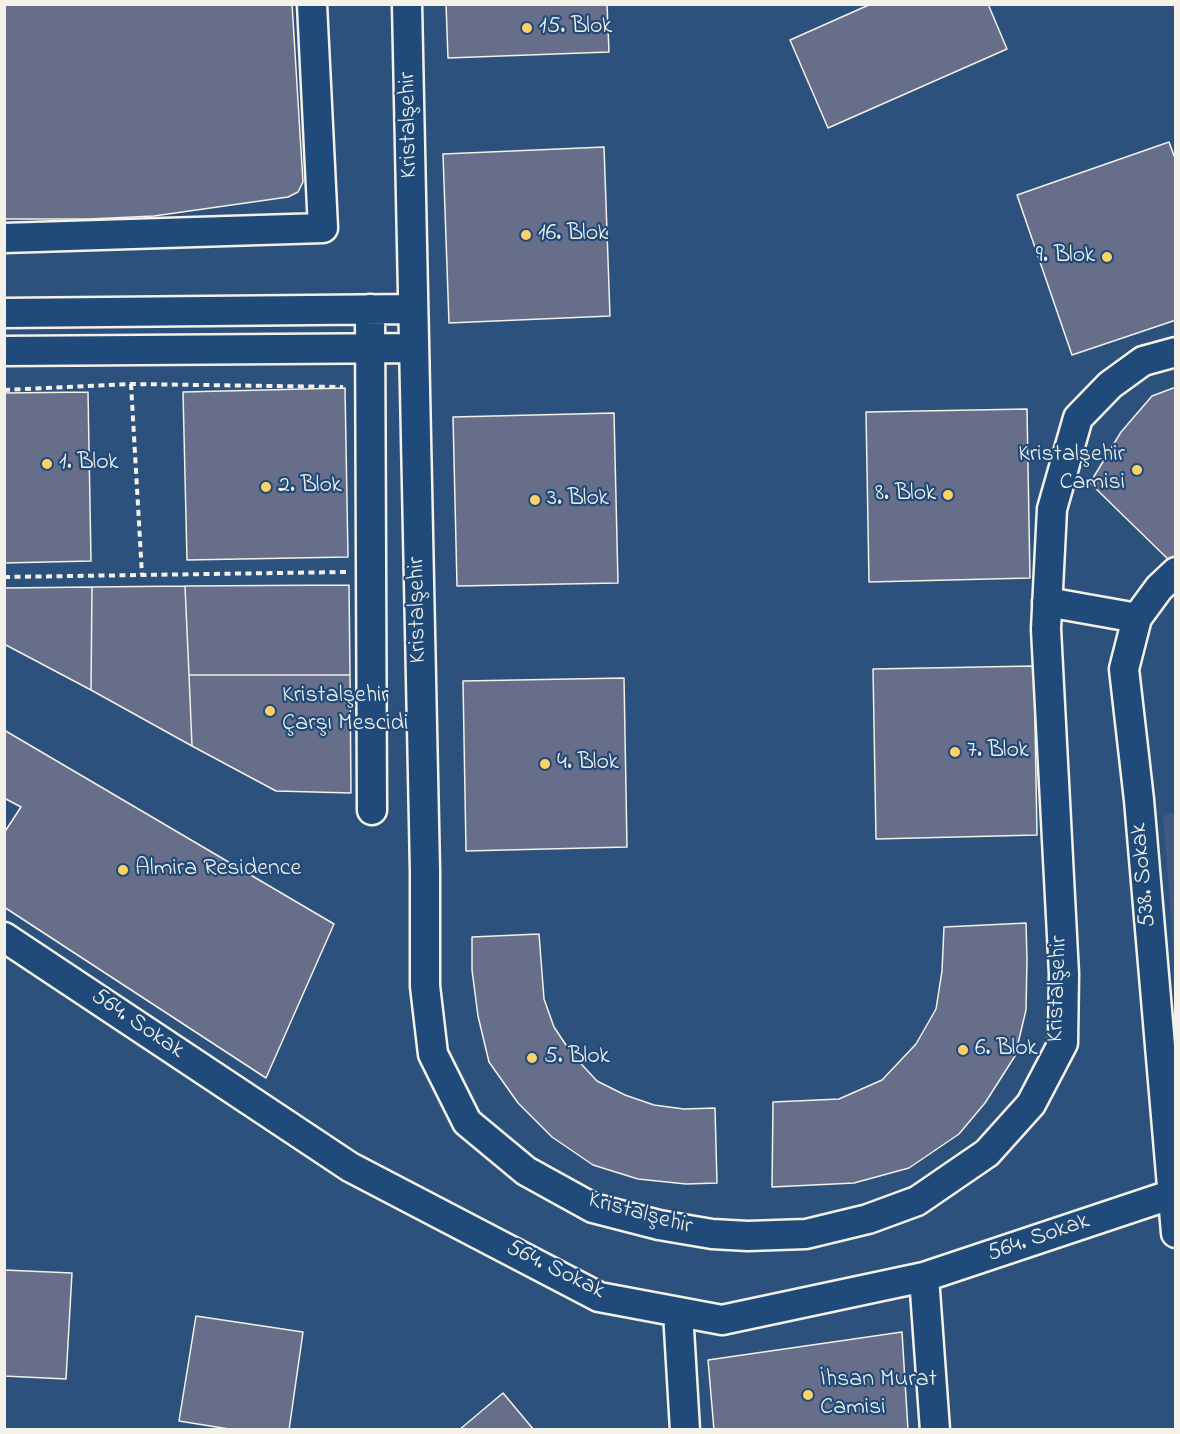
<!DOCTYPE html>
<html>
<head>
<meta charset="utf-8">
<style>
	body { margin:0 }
	#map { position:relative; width:1180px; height:1434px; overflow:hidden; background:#2d517d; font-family:"Indie Flower",sans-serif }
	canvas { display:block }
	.frame { position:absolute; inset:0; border:6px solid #f4f1e8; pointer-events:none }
</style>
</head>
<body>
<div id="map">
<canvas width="1180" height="1434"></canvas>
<div class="frame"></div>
</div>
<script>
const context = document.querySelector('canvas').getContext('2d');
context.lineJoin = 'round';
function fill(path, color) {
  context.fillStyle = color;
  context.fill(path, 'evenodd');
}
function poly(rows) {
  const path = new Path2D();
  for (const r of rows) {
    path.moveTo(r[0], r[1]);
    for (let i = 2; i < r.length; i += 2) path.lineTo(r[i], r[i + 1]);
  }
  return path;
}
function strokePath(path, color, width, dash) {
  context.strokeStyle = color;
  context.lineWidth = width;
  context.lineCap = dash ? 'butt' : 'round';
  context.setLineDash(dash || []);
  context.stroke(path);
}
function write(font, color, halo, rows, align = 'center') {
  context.font = font + ' "Indie Flower",sans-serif';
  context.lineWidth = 4.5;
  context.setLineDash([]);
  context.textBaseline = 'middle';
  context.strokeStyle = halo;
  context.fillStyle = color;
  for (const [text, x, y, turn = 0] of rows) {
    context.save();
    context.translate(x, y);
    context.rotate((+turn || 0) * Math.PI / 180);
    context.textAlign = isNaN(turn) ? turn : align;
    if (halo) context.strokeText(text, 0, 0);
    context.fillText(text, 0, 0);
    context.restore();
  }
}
fill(poly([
	[1175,812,1176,812,1175,965,1163,816]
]), '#3e5a81');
const building = poly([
	[4,4,292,4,303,182,298,192,288,197,154,216,89,219,4,219,4,4],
	[446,4,607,4,609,52,448,58,446,4],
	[871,4,988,4,1007,49,828,128,790,40,871,4],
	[1169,142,1176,161,1176,320,1072,355,1017,195,1169,142],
	[604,147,610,316,449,323,443,154,604,147],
	[1176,387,1176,563,1173,564,1090,483,1121,432,1152,396,1176,387],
	[345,388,348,557,187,560,183,392,345,388],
	[88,392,91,561,4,563,4,393,88,392],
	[1027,409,1030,578,869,582,866,412,1027,409],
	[614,413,618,583,457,586,453,417,614,413],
	[349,585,350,675,189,675,185,586,349,585],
	[185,586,189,675,192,746,91,690,92,587,185,586],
	[92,587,91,690,4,644,4,588,92,587],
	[1034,666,1037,835,876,839,873,669,1034,666],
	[189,675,350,675,351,793,276,791,192,746,189,675],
	[624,678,627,847,466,851,463,681,624,678],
	[4,730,334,924,266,1078,4,907,4,833,21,807,4,798,4,730],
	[1026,923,1027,960,1026,1010,1015,1056,985,1103,959,1134,909,1168,854,1183,772,1187,773,1102,839,1099,882,1080,916,1044,936,1009,942,971,944,927,1026,923],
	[539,934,544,999,554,1027,572,1054,597,1081,625,1095,654,1105,684,1109,715,1108,717,1183,686,1184,638,1179,593,1165,552,1137,518,1103,489,1062,478,1016,472,970,472,937,539,934],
	[4,1270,72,1273,66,1379,4,1376,4,1270],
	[196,1316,303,1332,289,1430,235,1430,179,1421,196,1316],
	[902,1332,908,1430,714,1430,708,1360,902,1332],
	[503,1393,534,1430,459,1430,503,1393]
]);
fill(building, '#666e89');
strokePath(building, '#f4f1e8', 1.5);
const minor = poly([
	[407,4,425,871,425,986,433,1054,467,1122,526,1171,593,1208,659,1225,712,1234,748,1236,806,1234,868,1219,917,1201,987,1153,1031,1104,1063,1043,1064,974,1046,629,1052,509,1078,418,1110,385,1143,361,1176,352],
	[4,238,323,228,312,4],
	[370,309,372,810],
	[4,313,413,309],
	[4,351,414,348],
	[1176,572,1159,588,1137,618,1124,669,1139,800,1176,1233],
	[1047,602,1137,618],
	[4,937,350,1167,599,1297,722,1320,924,1277,1173,1194],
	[924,1277,935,1430],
	[678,1312,685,1430]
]);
strokePath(minor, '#f4f1e8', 33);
strokePath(poly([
	[131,384,142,575],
	[4,390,131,384,343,387],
	[4,577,346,572]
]), '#f4f1e8', 4, [6, 4.5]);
strokePath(minor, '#1f4a7a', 28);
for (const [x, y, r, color] of [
	[527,28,6,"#ffd166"],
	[526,235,6,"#ffd166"],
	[1107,257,6,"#ffd166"],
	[47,464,6,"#ffd166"],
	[1137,470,6,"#ffd166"],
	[266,487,6,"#ffd166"],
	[948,495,6,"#ffd166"],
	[535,500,6,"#ffd166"],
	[270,711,6,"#ffd166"],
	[955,752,6,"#ffd166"],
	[545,764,6,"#ffd166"],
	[123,870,6,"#ffd166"],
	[963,1050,6,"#ffd166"],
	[532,1058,6,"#ffd166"],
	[808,1395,6,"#ffd166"]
]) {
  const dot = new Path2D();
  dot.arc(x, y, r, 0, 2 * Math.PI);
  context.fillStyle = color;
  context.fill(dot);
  strokePath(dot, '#1f4a7a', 2);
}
write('24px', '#f4f1e8', '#1f4a7a', [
	["15. Blok",539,28],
	["16. Blok",538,235],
	["9. Blok",1095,257,"right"],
	["Kristalşehir",1125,456,"right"],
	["Camisi",1125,484,"right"],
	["1. Blok",59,464],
	["2. Blok",278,487],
	["8. Blok",936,495,"right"],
	["3. Blok",547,500],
	["Kristalşehir",282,697],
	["Çarşı Mescidi",282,725],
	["7. Blok",967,752],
	["4. Blok",557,764],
	["Almira Residence",135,870],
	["6. Blok",975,1050],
	["5. Blok",544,1058],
	["İhsan Murat",820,1381],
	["Camisi",820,1409]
], 'left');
write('24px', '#f4f1e8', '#1f4a7a', [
	["Kristalşehir",410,125,-91],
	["Kristalşehir",419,610,-91],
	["538. Sokak",1145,875,-95],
	["Kristalşehir",1059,989,-88],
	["564. Sokak",137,1025,34],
	["Kristalşehir",640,1215,15],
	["564. Sokak",1039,1239,-19],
	["564. Sokak",555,1271,26]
]);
</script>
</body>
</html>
